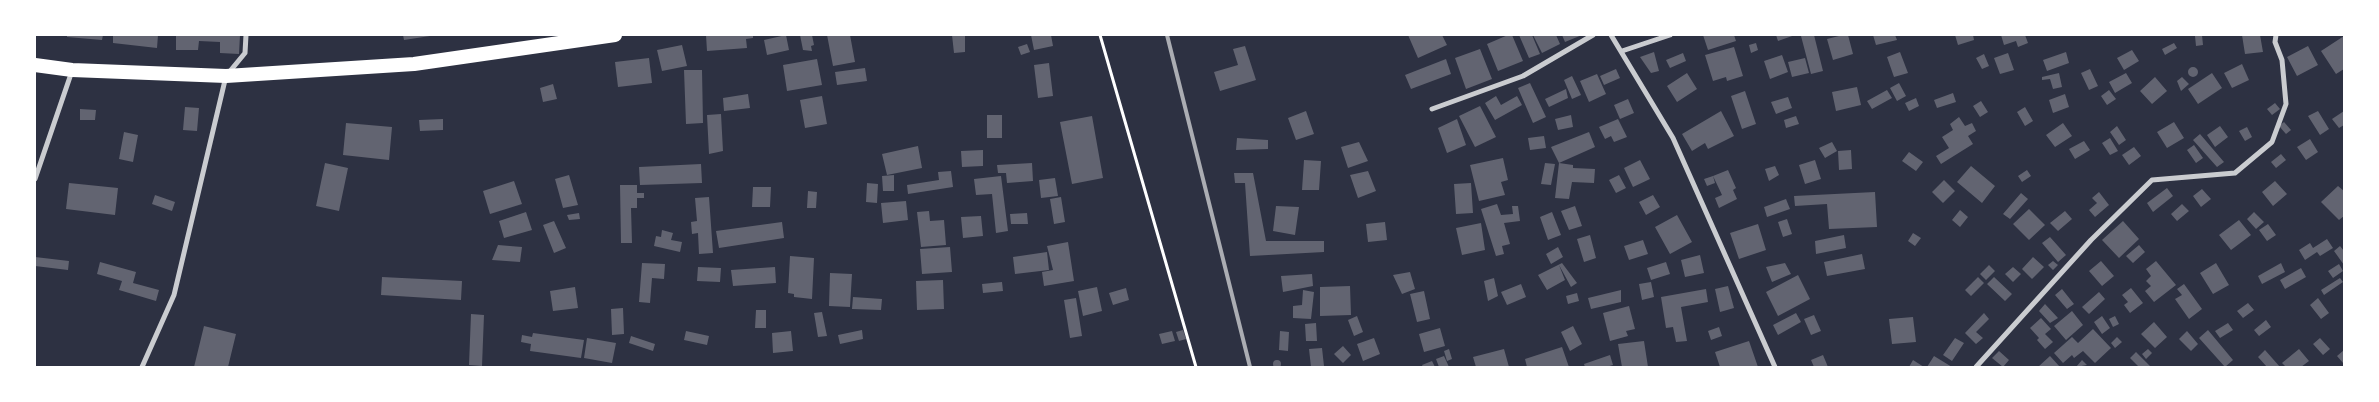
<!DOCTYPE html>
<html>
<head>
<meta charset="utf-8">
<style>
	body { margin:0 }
	#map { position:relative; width:2379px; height:402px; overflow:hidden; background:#2d3142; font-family:"Work Sans",sans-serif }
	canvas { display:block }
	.frame { position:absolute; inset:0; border:36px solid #fff; pointer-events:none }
</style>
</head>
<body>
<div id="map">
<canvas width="2379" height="402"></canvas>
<div class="frame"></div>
</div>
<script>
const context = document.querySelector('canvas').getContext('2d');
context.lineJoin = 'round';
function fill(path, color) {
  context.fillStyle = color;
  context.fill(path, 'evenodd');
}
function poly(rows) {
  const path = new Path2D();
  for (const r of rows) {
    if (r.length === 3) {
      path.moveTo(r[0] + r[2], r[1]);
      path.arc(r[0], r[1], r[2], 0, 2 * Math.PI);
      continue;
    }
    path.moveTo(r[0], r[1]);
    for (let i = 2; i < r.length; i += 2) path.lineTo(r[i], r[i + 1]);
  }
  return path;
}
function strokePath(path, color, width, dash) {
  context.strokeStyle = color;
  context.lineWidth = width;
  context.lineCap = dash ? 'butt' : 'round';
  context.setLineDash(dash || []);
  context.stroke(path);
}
fill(poly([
	[67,35,103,35,102,40,67,37],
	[113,35,158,35,157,48,113,43],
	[176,35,240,35,239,54,220,53,220,42,199,41,198,50,176,50],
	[403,35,430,35,430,36,404,40],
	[706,35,753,35,753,38,746,39,747,48,707,51],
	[786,35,789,50,767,55,764,40],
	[800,35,812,35,814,45,811,46,812,51,803,50],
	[827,35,850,35,855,62,833,66],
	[952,35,965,35,965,52,954,53],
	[1031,35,1051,35,1053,46,1034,50],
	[1408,35,1442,35,1447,45,1418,58],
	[1508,35,1512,35,1523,61,1498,71,1487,44],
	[1519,35,1532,35,1540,54,1529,58],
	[1533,35,1556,35,1560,44,1542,53],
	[1562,35,1582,35,1565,42],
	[1703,35,1734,35,1736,41,1708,50],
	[1776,35,1795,35,1778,41],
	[1814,35,1823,71,1811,74,1801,36],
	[1843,35,1848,35,1853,54,1833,60,1827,39],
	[1873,35,1895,35,1897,40,1876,45],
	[1955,35,1973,35,1974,40,1958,45],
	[2001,35,2025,35,2028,43,2018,47,2016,41,2004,45],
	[2202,35,2203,45,2196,46,2195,36],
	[2242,35,2260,35,2263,52,2245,54],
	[2344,36,2344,69,2336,74,2321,51],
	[1756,43,1758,50,1751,53,1749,45],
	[2174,43,2177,48,2165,55,2162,49],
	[1027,44,1030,52,1021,55,1018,47],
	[682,45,687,66,662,71,657,50],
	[1245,46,1256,80,1220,91,1214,72,1238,65,1233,49],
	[2308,46,2318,65,2297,76,2287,57],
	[1734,47,1743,76,1727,81,1726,77,1713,81,1705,55],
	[1480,49,1492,79,1466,89,1455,58],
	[2132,50,2139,61,2124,70,2117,58],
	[1654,52,1659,71,1651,73,1640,57],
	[1900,52,1908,73,1894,77,1887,57],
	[2066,52,2069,63,2047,71,2043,60],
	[1683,53,1686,61,1670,68,1666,60],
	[2008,53,2014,70,2000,74,1994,58],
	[1984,54,1989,66,1982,69,1976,58],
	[1782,55,1788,72,1770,79,1764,61],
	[649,58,652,83,618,87,615,62],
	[1805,58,1809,73,1792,77,1788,62],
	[817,59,822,85,787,91,783,65],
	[1446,59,1451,74,1411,89,1405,75],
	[1049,63,1053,96,1038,98,1034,65],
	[2242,64,2249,80,2232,88,2224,73],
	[2193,72,5],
	[865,68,867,81,837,85,835,72],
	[1616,69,1620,78,1604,85,1600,76],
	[2090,69,2098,86,2089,90,2081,73],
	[684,70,702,70,703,123,686,124],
	[1687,73,1697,89,1677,102,1667,86],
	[2059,73,2062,87,2053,89,2050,79,2042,80,2042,77],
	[2126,73,2132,83,2115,93,2109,82],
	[2212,73,2222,88,2198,104,2188,89],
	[1597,74,1606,94,1589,102,1580,81],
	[1572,76,1581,95,1572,99,1564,80],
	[2155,77,2167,91,2152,104,2140,91],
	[2182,77,2189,84,2181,91,2177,81],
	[1530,83,1546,117,1533,123,1518,88],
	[1899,83,1906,96,1897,101,1890,88],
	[553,84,557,99,543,102,540,88],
	[1857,87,1861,105,1836,111,1832,92],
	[1566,89,1568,98,1549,107,1545,99],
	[1887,90,1892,98,1872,109,1867,101],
	[2109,90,2116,99,2107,105,2101,96],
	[1745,91,1756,124,1742,129,1731,96],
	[1953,93,1956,102,1937,108,1934,100],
	[748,94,750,108,724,111,723,98],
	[2065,94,2069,107,2053,113,2049,100],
	[822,96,827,124,805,128,800,100],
	[1496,96,1501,105,1517,96,1522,105,1495,120,1485,103],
	[1788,97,1792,108,1776,114,1771,102],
	[1916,98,1919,106,1909,111,1905,103],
	[1628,99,1634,113,1620,119,1614,105],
	[1981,101,1988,112,1980,117,1973,106],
	[2275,103,2280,109,2272,115,2267,109],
	[1480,106,1496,137,1475,147,1459,116],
	[185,107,199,108,197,131,183,130],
	[2025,107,2033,121,2025,126,2017,112],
	[80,109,96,110,95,120,80,120],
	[1306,111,1314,134,1296,140,1288,118],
	[1721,111,1734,136,1708,149,1705,143,1692,151,1682,134],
	[2318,111,2329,129,2320,135,2308,116],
	[2344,111,2344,125,2339,128,2332,119],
	[721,114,723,151,709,154,707,115],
	[987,115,1002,115,1002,138,987,138],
	[1571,115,1573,127,1558,130,1555,119],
	[1092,116,1103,178,1072,184,1060,122],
	[1796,116,1799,124,1786,128,1784,120],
	[1959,117,1965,126,1972,123,1976,131,1968,136,1973,144,1941,164,1936,156,1949,148,1942,137,1953,130,1950,124],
	[443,119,443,130,420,131,419,120],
	[1457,119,1466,145,1447,153,1438,128],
	[1618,119,1627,137,1614,142,1611,136,1605,139,1599,127],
	[2174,122,2184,138,2167,148,2157,132],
	[2284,122,2291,130,2286,134,2279,126],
	[346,123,392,127,389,160,343,155],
	[2063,123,2072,136,2055,147,2046,135],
	[2117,126,2126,140,2119,145,2110,132],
	[2220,126,2228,137,2215,147,2207,135],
	[2247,127,2252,137,2245,141,2239,131],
	[124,132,138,135,133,162,119,159],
	[1589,132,1595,147,1559,163,1551,147],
	[2200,134,2224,162,2217,167,2193,140],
	[1544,136,1546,148,1530,150,1528,138],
	[1237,138,1268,140,1268,149,1236,150],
	[2110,138,2118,151,2110,155,2102,143],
	[2310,139,2318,152,2306,160,2297,147],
	[2084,141,2090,150,2075,159,2069,149],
	[1359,142,1368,161,1348,168,1341,147],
	[1832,142,1837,151,1825,158,1819,148],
	[2194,145,2203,158,2196,163,2187,150],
	[918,146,922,168,887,175,882,154],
	[2134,147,2141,156,2129,165,2122,155],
	[983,150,983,166,962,167,961,151],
	[1851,150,1852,169,1839,170,1838,151],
	[1909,152,1923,162,1916,171,1902,161],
	[2281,154,2286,160,2276,168,2271,162],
	[1503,158,1508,180,1501,182,1505,195,1479,201,1470,165],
	[1304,160,1321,161,1319,190,1302,190],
	[1640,160,1650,179,1633,187,1624,168],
	[1815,160,1821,179,1805,184,1799,165],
	[325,163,348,168,339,211,316,206],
	[1032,163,1033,181,1007,183,1006,173,998,173,997,165],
	[1545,163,1555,164,1551,185,1541,184],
	[1559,163,1573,165,1573,168,1595,169,1594,183,1572,182,1569,199,1555,198],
	[701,164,702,183,640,185,639,167],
	[1775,166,1779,175,1769,181,1765,169],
	[1971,166,1995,186,1982,203,1957,182],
	[1728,170,1736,188,1733,190,1737,199,1719,208,1715,198,1722,195,1713,176],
	[2027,170,2031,176,2022,182,2018,176],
	[951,171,953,187,908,194,907,185,939,180,938,172],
	[1368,171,1376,191,1358,198,1350,175],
	[1234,173,1253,173,1266,241,1324,241,1324,252,1250,256,1245,183,1235,183],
	[569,175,578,205,563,208,555,179],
	[894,175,894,191,883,191,882,176],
	[1619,175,1626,188,1616,193,1609,180],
	[1001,176,1008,231,996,233,992,194,976,195,974,179],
	[1713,176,1715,183,1707,186,1704,179],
	[1055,178,1058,196,1041,198,1039,180],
	[1944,180,1955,191,1943,203,1932,192],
	[514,181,522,204,490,214,483,191],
	[2275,181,2287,194,2273,206,2262,192],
	[69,183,118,188,115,215,66,209],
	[867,183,878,184,877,203,866,202],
	[1471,183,1473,213,1456,214,1454,184],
	[620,185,637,185,637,193,644,193,644,198,637,198,637,208,631,208,632,243,621,243],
	[2338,186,2344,191,2344,216,2339,220,2321,202],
	[753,187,771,187,770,207,752,207],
	[2167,188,2173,196,2153,212,2147,203],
	[2202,189,2211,199,2201,207,2193,196],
	[808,191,817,192,816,208,807,208],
	[1875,192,1877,227,1829,229,1827,204,1795,206,1794,196],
	[2099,192,2109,205,2095,217,2089,210,2097,203,2092,198],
	[2021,193,2028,199,2010,219,2003,214],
	[155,195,175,202,172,211,152,204],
	[1653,195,1660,207,1646,215,1639,202],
	[709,197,713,253,699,254,698,233,692,234,691,222,697,221,695,198],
	[1061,197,1065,222,1054,224,1050,199],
	[1786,199,1790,209,1767,217,1764,207],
	[906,201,908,220,883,223,881,203],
	[1497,204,1501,215,1513,214,1512,206,1518,206,1520,221,1504,223,1510,244,1502,246,1504,254,1496,256,1481,209],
	[2182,204,2189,211,2177,221,2171,214],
	[1276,206,1299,207,1295,235,1273,231],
	[1575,206,1582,226,1569,230,1561,211],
	[2029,209,2045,225,2029,240,2013,224],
	[1960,210,1968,217,1960,227,1952,220],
	[929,211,930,221,944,220,946,245,921,247,917,212],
	[2065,211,2072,219,2058,231,2050,223],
	[526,212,532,230,504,238,499,221],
	[1552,212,1561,235,1548,240,1540,217],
	[2254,212,2264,222,2256,229,2247,219],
	[579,213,580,219,569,220,567,215],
	[1027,213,1028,224,1011,224,1010,214],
	[1677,215,1692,242,1670,254,1655,227],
	[981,216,983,236,963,238,961,217],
	[1787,219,1792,234,1783,237,1778,222],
	[2239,220,2251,235,2231,250,2219,235],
	[554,221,566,248,554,253,543,225],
	[2123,221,2139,239,2119,258,2102,240],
	[782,222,784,238,719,248,716,231],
	[1385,222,1387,240,1368,242,1366,224],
	[1481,223,1485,250,1462,255,1456,228],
	[1758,224,1766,250,1739,259,1730,233],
	[2268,224,2276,235,2267,241,2259,230],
	[662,230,673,233,671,240,682,242,680,252,654,246,656,236,661,237],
	[1913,233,1921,238,1915,246,1908,241],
	[1590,235,1596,258,1584,262,1577,239],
	[1844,235,1846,248,1816,254,1815,241],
	[2050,237,2066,255,2058,262,2042,243],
	[2327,239,2333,248,2320,256,2317,252,2305,260,2299,250,2310,243,2313,248],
	[1643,240,1648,254,1629,260,1624,246],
	[1068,242,1074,281,1044,286,1042,272,1053,270,1047,246],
	[498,245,522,247,520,262,492,260],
	[2139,245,2145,252,2133,263,2126,256],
	[2340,246,2344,251,2344,265,2334,251],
	[950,247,952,272,922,274,920,249],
	[1558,247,1563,257,1551,264,1546,254],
	[1047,252,1049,270,1015,274,1013,257],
	[1862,254,1865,269,1827,276,1824,262],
	[1700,255,1704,273,1685,277,1681,260],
	[790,256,814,258,812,299,794,297,794,294,788,293],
	[35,257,69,261,68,270,35,266],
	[2033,257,2044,267,2032,279,2022,269],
	[2053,261,2058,265,2053,270,2048,265],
	[2101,261,2114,276,2102,286,2089,271],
	[2156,261,2176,285,2154,302,2145,291,2151,286,2146,281,2151,276,2146,269],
	[100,262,136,272,133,283,159,290,156,301,119,290,122,281,97,274],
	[1666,262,1670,274,1651,280,1647,268],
	[642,263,665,264,664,279,652,278,650,303,639,302],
	[1562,263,1577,283,1571,287,1559,265,1565,280,1547,290,1538,275],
	[1785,263,1791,274,1772,282,1766,267],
	[2216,263,2229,285,2213,294,2200,273],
	[2281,263,2285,272,2262,284,2258,276],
	[2339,264,2343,271,2333,278,2328,271],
	[1989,265,1995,271,1986,280,1980,274],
	[698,267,721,268,720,282,697,281],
	[775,267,776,283,733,286,731,270],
	[2013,267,2021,274,2013,282,2005,274],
	[2301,268,2306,277,2285,289,2280,280],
	[1410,272,1415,289,1402,294,1393,275],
	[830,273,852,274,850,307,829,306],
	[1312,274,1313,286,1283,292,1281,276],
	[1798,275,1810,299,1778,316,1766,292],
	[382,277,462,281,461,300,381,295],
	[1978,277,1984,283,1971,296,1965,290],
	[1994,277,2012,294,2005,301,1987,284],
	[1494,278,1498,296,1488,301,1484,281],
	[2340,278,2343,282,2324,295,2321,290],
	[943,280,944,309,917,310,916,281],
	[1002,282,1003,291,983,293,982,284],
	[1651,282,1654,297,1642,300,1639,284],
	[1521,284,1526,297,1507,305,1501,292],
	[2184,284,2202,309,2189,319,2175,299,2182,295,2177,289],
	[1350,286,1351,315,1320,316,1320,287],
	[1728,286,1734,308,1720,312,1715,289],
	[575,287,578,308,553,311,550,291],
	[1097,287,1102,311,1083,316,1078,291],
	[1126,288,1129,300,1113,305,1109,293],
	[2131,288,2143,303,2130,313,2124,305,2128,302,2122,295],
	[1706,289,1708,302,1681,307,1687,341,1676,342,1673,327,1666,328,1661,297],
	[2062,289,2074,304,2067,309,2055,295],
	[1303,290,1314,292,1311,319,1293,318,1293,306,1302,305],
	[1621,290,1621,302,1591,309,1588,298],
	[1424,291,1430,319,1417,322,1410,294],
	[2099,292,2105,299,2089,314,2082,307],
	[1577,293,1579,301,1568,304,1566,296],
	[853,297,882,299,881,310,852,309],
	[1076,298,1082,336,1070,338,1064,300],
	[2318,298,2329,313,2321,319,2310,305],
	[2248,303,2254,310,2243,318,2237,311],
	[2045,304,2058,318,2050,323,2039,311],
	[1629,306,1635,329,1626,331,1628,336,1610,341,1603,313],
	[623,308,624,334,612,335,611,309],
	[756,310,766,310,766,328,755,328],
	[2072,311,2083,325,2066,340,2054,326],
	[822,312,827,336,818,337,814,313],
	[1796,313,1801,322,1778,335,1773,325],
	[1984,313,1989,319,1976,332,1983,338,1976,344,1965,333],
	[471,314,484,315,482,366,469,365],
	[1814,315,1821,331,1811,335,1804,319],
	[1357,316,1363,332,1354,336,1348,320],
	[2102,316,2110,328,2102,334,2094,322],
	[2115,316,2119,324,2113,327,2109,319],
	[1913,317,1916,342,1892,344,1889,319],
	[2041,318,2051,329,2045,334,2053,342,2045,349,2037,340,2039,338,2030,328],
	[2266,320,2271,327,2259,336,2254,330],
	[2154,322,2167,337,2155,348,2141,334],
	[1316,323,1317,341,1306,341,1305,324],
	[2228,323,2233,330,2220,338,2215,331],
	[204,326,236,334,228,367,194,367],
	[1573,326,1582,344,1570,351,1561,332],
	[1719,327,1722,336,1711,340,1708,331],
	[1440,328,1445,346,1424,352,1419,334],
	[2093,329,2111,348,2095,363,2083,351,2074,358,2072,355,2063,363,2054,353,2072,337,2078,343],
	[862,330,863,339,840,344,838,335],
	[1183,330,1186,339,1179,341,1176,332],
	[2208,330,2233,360,2225,367,2199,338],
	[686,331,709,336,707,345,684,340],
	[791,331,793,351,773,353,772,333],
	[1172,331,1175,341,1162,344,1159,334],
	[1280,331,1289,332,1288,351,1279,350],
	[2187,331,2198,344,2191,351,2179,339],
	[533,333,584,340,581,358,530,351,531,344,521,342,522,335,532,337],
	[631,336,655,344,653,351,629,343],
	[2117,337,2122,342,2115,348,2111,343],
	[587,338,616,343,612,363,584,358],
	[1374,338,1380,354,1363,361,1357,344],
	[1955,338,1964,343,1952,361,1943,355],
	[2320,338,2330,349,2323,355,2313,344],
	[1644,341,1648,367,1622,367,1618,344],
	[1749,341,1758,367,1720,367,1715,352],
	[1343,346,1351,355,1343,363,1334,354],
	[1562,347,1569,367,1527,367,1525,359],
	[1322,348,1324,366,1311,367,1309,349],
	[1449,349,1452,359,1447,361,1444,351],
	[1504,349,1509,367,1476,367,1473,357],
	[2148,349,2152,353,2146,359,2142,354],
	[2299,349,2309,361,2301,367,2286,367,2282,363],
	[2265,350,2280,367,2267,367,2258,357],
	[2344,350,2344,362,2343,363,2337,356],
	[1999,351,2009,360,2003,367,1992,358],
	[2136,352,2151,367,2139,367,2130,358],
	[1610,355,1613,365,1606,367,1585,367,1584,364],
	[1823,355,1828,367,1814,367,1811,360],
	[1444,356,1449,367,1439,367,1436,359],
	[1934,356,1952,367,1927,367],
	[2050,356,2060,367,2038,367],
	[1913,360,1924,367,1909,367],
	[2082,360,2087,365,2076,367],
	[1277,364,4],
	[1432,361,1435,367,1423,367,1422,365]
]), '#626471');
strokePath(poly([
	[1100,35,1196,367]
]), '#fff', 3);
strokePath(poly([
	[1611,35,1673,138,1775,367],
	[1622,51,1670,35],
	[1432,109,1523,76,1593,35],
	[35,179,72,71],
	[142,367,174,295,226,76,245,53,246,35],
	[1976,367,2091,240,2152,180,2235,173,2272,142,2286,104,2282,60,2275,42,2276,35]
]), '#caccd0', 5);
strokePath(poly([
	[35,65,72,70,226,76,414,64,615,35]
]), '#fff', 14);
strokePath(poly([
	[1167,35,1250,367]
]), '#abadb3', 4);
</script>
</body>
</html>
